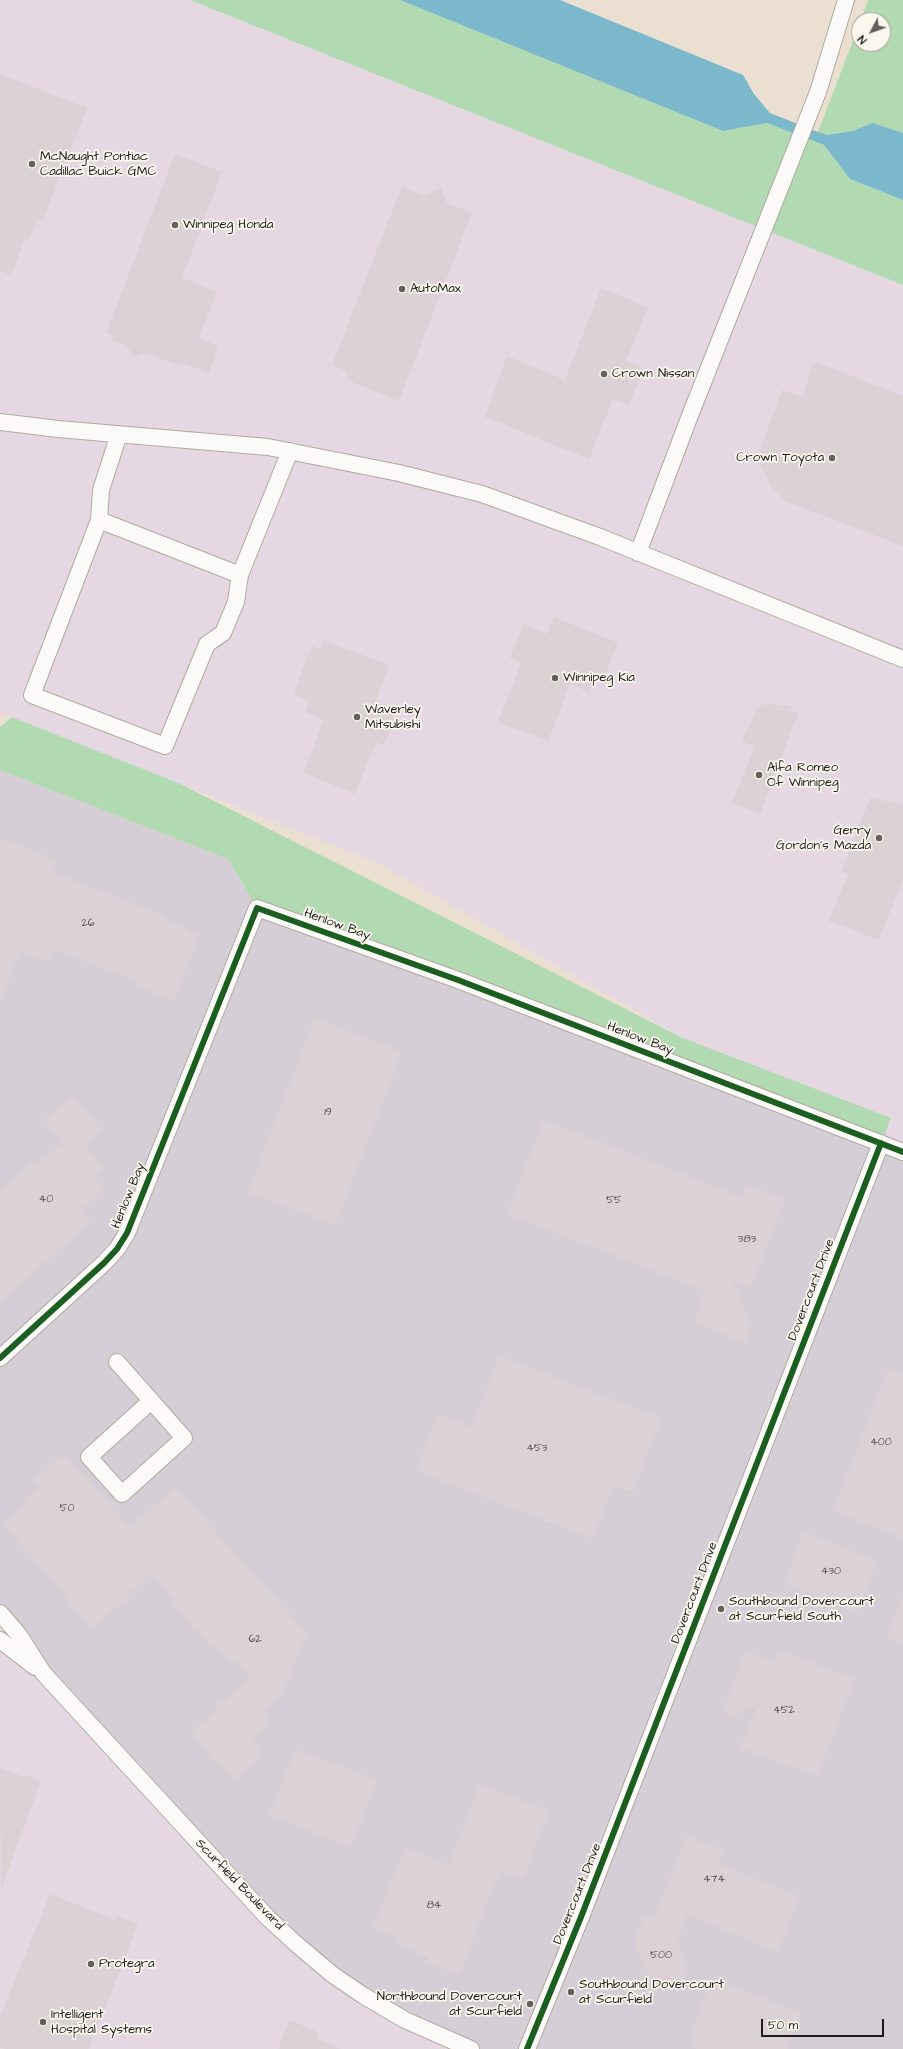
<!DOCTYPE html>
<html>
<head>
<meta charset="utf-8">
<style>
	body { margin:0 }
	#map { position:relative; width:903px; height:2049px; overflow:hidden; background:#eadfd0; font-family:"Architects Daughter",sans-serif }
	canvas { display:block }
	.north { position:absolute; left:851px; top:12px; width:40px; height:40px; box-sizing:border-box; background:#fbf7ec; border:1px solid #a29f99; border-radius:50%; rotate:229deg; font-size:11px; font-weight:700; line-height:16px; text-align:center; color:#1c1c1c }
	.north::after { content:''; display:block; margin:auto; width:14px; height:18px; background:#64605b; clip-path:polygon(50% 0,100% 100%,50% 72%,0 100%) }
	.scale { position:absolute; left:761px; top:2019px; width:123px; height:18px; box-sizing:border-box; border:2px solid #1c1c1c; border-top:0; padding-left:5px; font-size:12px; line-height:14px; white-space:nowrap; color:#1c1c1c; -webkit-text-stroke:3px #fbf7ec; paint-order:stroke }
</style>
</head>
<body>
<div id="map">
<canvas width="903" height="2049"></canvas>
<div class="north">N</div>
<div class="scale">50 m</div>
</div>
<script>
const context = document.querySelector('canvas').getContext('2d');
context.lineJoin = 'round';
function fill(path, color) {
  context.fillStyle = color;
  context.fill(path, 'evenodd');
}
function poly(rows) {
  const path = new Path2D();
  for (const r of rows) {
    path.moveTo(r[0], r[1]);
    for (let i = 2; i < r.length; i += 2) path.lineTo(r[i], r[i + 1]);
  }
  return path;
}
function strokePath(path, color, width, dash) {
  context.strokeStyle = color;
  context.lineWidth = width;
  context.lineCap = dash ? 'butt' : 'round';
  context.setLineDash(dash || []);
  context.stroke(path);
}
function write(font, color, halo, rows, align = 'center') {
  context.font = font + ' "Architects Daughter",sans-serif';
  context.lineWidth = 3.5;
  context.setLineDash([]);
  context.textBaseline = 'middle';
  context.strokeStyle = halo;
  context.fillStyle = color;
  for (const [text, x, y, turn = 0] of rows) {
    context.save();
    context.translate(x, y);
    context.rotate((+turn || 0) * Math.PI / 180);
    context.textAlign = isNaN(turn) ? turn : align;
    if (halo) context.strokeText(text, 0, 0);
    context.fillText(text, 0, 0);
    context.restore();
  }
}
fill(poly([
	[0,0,190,0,903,285,903,1152,881,1143,890,1118,683,1038,376,862,0,713],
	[0,1640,471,2049,0,2049]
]), '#e6d8e3');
fill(poly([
	[0,770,228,859,257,908,903,1152,903,2049,471,2049,447,2039,295,1943,0,1613]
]), '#d6ced6');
fill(poly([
	[190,0,400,0,723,131,767,123,824,145,850,179,903,200,903,285],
	[868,0,903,0,903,133,873,123,852,131,827,135,818,132,859,25,859,44,883,44,883,20,861,20],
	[12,717,178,783,683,1038,891,1118,881,1143,257,908,228,859,0,770,0,727]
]), '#b1dab2');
fill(poly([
	[400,0,560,0,743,75,754,94,770,113,818,132,827,135,852,131,873,123,903,133,903,200,850,179,824,145,767,123,723,131]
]), '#7bb8cc');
fill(poly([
	[0,74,87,108,42,222,37,221,30,239,24,241,11,275,0,271],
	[175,154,222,172,182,278,217,291,199,338,219,346,209,373,182,363,180,366,146,353,134,357,126,345,111,340,113,336,106,333],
	[402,186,424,195,441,188,447,203,472,213,399,401,345,379,348,372,332,365],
	[601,288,648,307,626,361,644,368,629,405,613,399,589,459,485,417,507,356,565,380],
	[814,361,903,396,903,546,785,501,770,485,761,467,760,450,782,390,802,397],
	[554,617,618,643,603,680,595,676,589,692,570,684,548,741,498,722,521,663,510,658,523,624,547,634],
	[324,640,389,665,374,706,396,715,384,745,376,742,355,794,303,773,324,720,305,712,310,701,293,694,312,646,320,649],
	[768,704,792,706,790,710,798,713,760,814,732,804,755,746,742,741,758,706],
	[870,798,903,804,903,879,879,940,829,921,848,874,841,872],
	[0,838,56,860,52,872,165,916,164,919,189,929,189,931,199,935,174,1001,137,986,139,982,53,949,48,962,20,951,0,1002],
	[315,1018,402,1052,335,1225,248,1192],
	[71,1096,102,1130,85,1145,104,1167,93,1176,104,1189,81,1210,91,1221,0,1303,0,1191,34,1161,37,1165,63,1142,44,1120],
	[544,1120,742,1197,746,1184,785,1200,751,1287,732,1278,751,1326,745,1343,694,1322,705,1291,507,1214],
	[499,1356,661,1418,633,1492,613,1485,593,1539,416,1471,438,1414,472,1427],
	[888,1369,903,1375,903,1539,833,1511],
	[64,1453,130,1528,175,1487,307,1633,283,1694,263,1711,271,1723,253,1739,260,1750,255,1764,235,1781,218,1762,211,1760,208,1752,191,1732,215,1711,219,1702,225,1700,250,1678,236,1661,231,1661,218,1647,212,1647,198,1631,191,1627,187,1620,171,1602,173,1600,151,1574,129,1594,128,1601,124,1604,119,1605,93,1628,83,1616,76,1614,62,1590,3,1525,28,1501,25,1499,38,1487,33,1481],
	[804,1532,877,1561,857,1613,784,1583],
	[902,1596,903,1596,903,1643,886,1637],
	[779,1649,855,1679,817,1776,740,1748,759,1703,729,1719,724,1708,745,1651,774,1662],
	[295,1749,377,1780,351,1847,269,1815],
	[0,1768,24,1777,25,1775,41,1781,1,1889],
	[480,1784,549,1811,523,1879,500,1870,459,1975,427,1962,429,1957,396,1944,398,1938,373,1928,405,1847,449,1865],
	[687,1836,723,1850,718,1864,800,1897,778,1952,687,1915,677,1943,688,1968,681,1986,664,1979,653,1984,634,1943,645,1916,653,1920],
	[50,1894,116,1920,117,1916,138,1924,89,2049,5,2049,0,2047,0,2017],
	[712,1978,802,2013,787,2049,696,2049,690,2038],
	[289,2020,318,2032,316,2038,341,2049,278,2049]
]), '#dcd1d4');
const minor = poly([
	[0,422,58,429,268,447,399,473,482,494,600,537,903,659],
	[119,434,101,490,99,520,32,695,165,746,207,644,223,633,236,602,240,575,290,451],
	[99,520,240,575],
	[638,553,689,418,818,92,846,0],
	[0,1358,104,1263,117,1249,127,1233,257,908,458,980,903,1152],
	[117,1362,184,1438,122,1494,89,1457,151,1401],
	[0,1613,19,1635,44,1674,267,1917,295,1943,333,1975,364,1996,405,2020,471,2049],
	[0,1640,35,1667],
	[527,2049,581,1917,881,1143]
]);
strokePath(minor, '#b0a9a0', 18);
strokePath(poly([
	[624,1503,633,1518],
	[616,1525,633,1518,709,1546],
	[533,1565,549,1522],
	[584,1605,629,1491]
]), '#d0ceca', 2.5, [3, 3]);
strokePath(minor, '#fcfaf8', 16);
strokePath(poly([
	[0,1358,104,1263,117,1249,127,1233,257,908,458,980,903,1152],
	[527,2049,581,1917,881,1143]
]), '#1b5e20', 6);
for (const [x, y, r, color] of [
	[32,164,4,"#64605b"],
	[175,225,4,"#64605b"],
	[402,289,4,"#64605b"],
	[604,374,4,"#64605b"],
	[832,458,4,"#64605b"],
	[555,678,4,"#64605b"],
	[357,717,4,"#64605b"],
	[759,775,4,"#64605b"],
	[879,838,4,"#64605b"],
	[721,1609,4,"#64605b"],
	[91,1964,4,"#64605b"],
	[571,1992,4,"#64605b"],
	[530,2004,4,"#64605b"],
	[43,2022,4,"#64605b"]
]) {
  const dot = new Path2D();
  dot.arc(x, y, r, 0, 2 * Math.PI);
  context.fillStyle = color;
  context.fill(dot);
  strokePath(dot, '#fbf7ec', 1.5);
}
write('11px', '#4c494a', null, [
	["26",88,924],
	["19",328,1113],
	["40",46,1200],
	["55",614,1201],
	["383",747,1240],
	["400",881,1443],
	["453",537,1449],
	["50",67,1509],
	["430",831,1572],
	["62",255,1640],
	["452",784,1711],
	["474",714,1880],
	["84",434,1906],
	["500",661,1956]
]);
write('13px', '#1c1c1c', '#fbf7ec', [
	["McNaught Pontiac",40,157],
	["Cadillac Buick GMC",40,172],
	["Winnipeg Honda",183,225],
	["AutoMax",410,289],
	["Crown Nissan",612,374],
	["Crown Toyota",824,458,"right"],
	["Winnipeg Kia",563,678],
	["Waverley",365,710],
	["Mitsubishi",365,725],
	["Alfa Romeo",767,768],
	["Of Winnipeg",767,783],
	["Gerry",871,831,"right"],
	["Gordon's Mazda",871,846,"right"],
	["Southbound Dovercourt",729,1602],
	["at Scurfield South",729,1617],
	["Protegra",99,1964],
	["Southbound Dovercourt",579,1985],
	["at Scurfield",579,2000],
	["Northbound Dovercourt",522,1997,"right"],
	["at Scurfield",522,2012,"right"],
	["Intelligent",51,2015],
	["Hospital Systems",51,2030]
], 'left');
write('13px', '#1c1c1c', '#fbf7ec', [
	["Henlow Bay",337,925,20],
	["Henlow Bay",640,1039,21],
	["Henlow Bay",129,1196,-68],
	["Dovercourt Drive",812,1290,-69],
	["Dovercourt Drive",695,1593,-69],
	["Scurfield Boulevard",239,1885,46],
	["Dovercourt Drive",578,1894,-68]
]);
</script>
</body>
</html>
